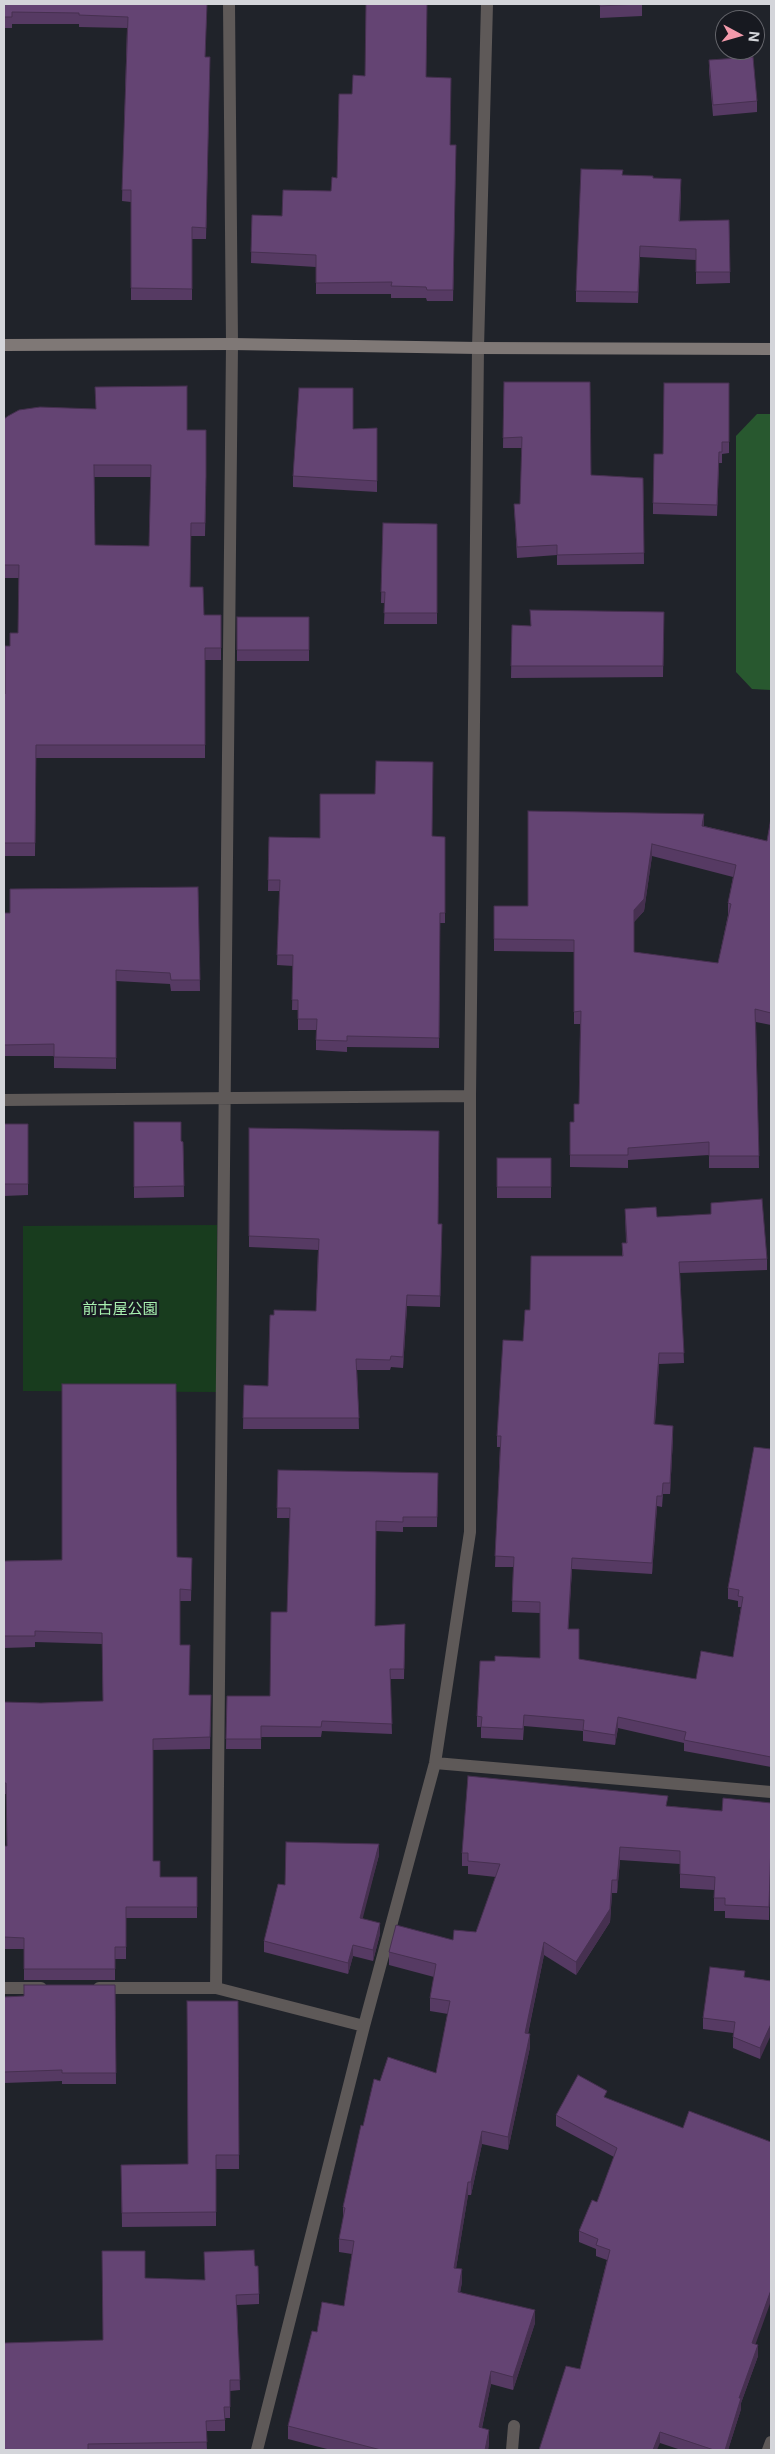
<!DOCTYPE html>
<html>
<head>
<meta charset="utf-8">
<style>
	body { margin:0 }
	#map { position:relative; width:775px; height:2454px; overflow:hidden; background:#20232a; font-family:Inter,sans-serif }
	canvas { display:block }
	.frame { position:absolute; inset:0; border:5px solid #d4d5da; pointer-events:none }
	.north { position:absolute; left:715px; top:10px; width:50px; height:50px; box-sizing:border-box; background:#171920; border:1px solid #63646a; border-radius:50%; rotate:96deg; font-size:14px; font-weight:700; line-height:20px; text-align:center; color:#d4d5da }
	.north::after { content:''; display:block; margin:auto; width:18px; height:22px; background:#f39aab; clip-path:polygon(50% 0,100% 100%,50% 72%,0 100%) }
</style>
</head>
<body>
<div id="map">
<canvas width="775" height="2454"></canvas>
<div class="frame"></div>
<div class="north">N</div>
</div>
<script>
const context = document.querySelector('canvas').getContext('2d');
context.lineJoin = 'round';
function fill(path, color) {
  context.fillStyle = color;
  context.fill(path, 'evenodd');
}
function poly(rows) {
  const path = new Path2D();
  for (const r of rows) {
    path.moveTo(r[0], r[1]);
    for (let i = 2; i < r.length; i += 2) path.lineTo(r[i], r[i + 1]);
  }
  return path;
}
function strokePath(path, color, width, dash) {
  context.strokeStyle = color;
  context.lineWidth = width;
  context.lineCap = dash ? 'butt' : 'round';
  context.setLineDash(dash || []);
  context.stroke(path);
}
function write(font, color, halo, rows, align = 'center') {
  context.font = font + ' Inter,"Noto Sans JP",sans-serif';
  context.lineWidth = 5;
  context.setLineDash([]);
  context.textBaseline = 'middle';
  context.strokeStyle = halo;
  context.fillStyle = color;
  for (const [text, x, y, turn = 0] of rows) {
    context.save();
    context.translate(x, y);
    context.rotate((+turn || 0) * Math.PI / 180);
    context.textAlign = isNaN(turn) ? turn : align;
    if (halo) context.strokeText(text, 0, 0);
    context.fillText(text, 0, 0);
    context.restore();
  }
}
fill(poly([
	[217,1225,216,1392,23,1391,23,1226]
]), '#183c1e');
fill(poly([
	[757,414,771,414,771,690,752,689,736,672,736,436]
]), '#28582f');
strokePath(poly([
	[4,1100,470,1096],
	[435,1763,771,1792],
	[4,1988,41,1988],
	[99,1988,216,1988,364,2026],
	[216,1988,232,344,229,4],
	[257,2450,364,2026,435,1763,470,1532,470,1096,478,348,487,4],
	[512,2450,514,2426],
	[768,2450,771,2442]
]), '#5e5958', 12);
strokePath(poly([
	[4,345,232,344,478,348,771,349]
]), '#7f7876', 12);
fill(poly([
	[4,4,207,4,205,57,210,57,206,239,192,239,192,300,131,300,131,202,122,201,127,28,79,27,79,24,12,24,12,28,4,28],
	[600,4,642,4,642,16,600,18],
	[709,60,757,101,757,112,713,116,709,71],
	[365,76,426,77,450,145,456,145,453,301,427,301,426,298,391,298,391,294,316,294,316,267,251,263,252,215,282,216,331,191,337,178,352,94],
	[623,175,653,178,681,191,680,221,729,220,730,283,696,284,696,260,640,257,638,303,576,302,576,291],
	[504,382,591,475,643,478,644,564,557,565,557,555,517,558,514,504,520,504,522,448,503,448],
	[729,383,729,453,722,454,722,463,719,463,717,516,653,514,653,503,663,454],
	[4,419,187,430,206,490,205,536,191,536,190,587,204,615,221,615,221,660,205,660,205,758,36,758,35,856,4,856,4,694,5,694,10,646,18,633,19,578,4,578],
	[94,477,151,477,149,546,95,545],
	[377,428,377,492,293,487,293,476,353,429],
	[383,523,437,524,437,624,384,624,385,603,381,603],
	[664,612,663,677,511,678,512,625,530,626],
	[237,617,309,617,309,661,237,661],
	[528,811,704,826,767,841,771,818,771,1025,756,1022,759,1168,709,1168,709,1155,628,1160,628,1168,570,1167,570,1122,574,1122,579,1104,580,1024,574,1024,574,952,494,951,494,906,528,906],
	[652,856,733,877,728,903,728,915,718,963,634,952,634,922,644,911],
	[432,836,445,837,445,923,440,923,439,1048,347,1047,347,1052,316,1050,316,1030,298,1030,298,1010,292,1010,293,966,277,965,280,891,268,891,269,837,320,838],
	[198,887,200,991,171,991,170,984,116,981,116,1069,54,1068,54,1056,4,1056,4,913,10,913],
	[134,1122,183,1142,184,1197,134,1198],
	[4,1124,28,1124,28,1195,4,1196],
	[249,1128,438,1224,442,1224,440,1307,407,1306,403,1368,391,1367,390,1370,357,1370,359,1429,243,1429,244,1385,268,1386,274,1315,316,1311,318,1250,249,1247],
	[497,1158,551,1158,551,1198,497,1198],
	[625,1209,657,1217,767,1259,767,1270,680,1273,684,1363,659,1364,655,1424,673,1437,670,1494,663,1494,662,1507,657,1506,652,1574,572,1569,568,1629,579,1659,696,1679,733,1657,741,1607,738,1607,738,1601,728,1599,728,1588,771,1449,771,1767,684,1751,684,1743,618,1728,615,1745,583,1741,583,1731,524,1726,523,1740,481,1738,481,1727,477,1727,477,1716,495,1661,540,1658,540,1613,512,1612,513,1567,495,1567,500,1447,497,1447,497,1436,523,1341,530,1310,622,1256,622,1243,626,1243],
	[278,1470,438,1473,437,1527,403,1527,403,1532,376,1531,375,1626,405,1624,404,1679,390,1679,392,1734,322,1731,321,1737,261,1737,261,1749,226,1749,227,1696,270,1696,287,1612,290,1518,277,1518],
	[177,1557,192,1558,191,1601,180,1601,180,1645,189,1695,211,1695,210,1749,153,1750,153,1861,160,1877,197,1877,197,1918,126,1918,126,1959,115,1959,115,1980,24,1980,24,1949,4,1949,4,1846,7,1846,6,1794,4,1794,4,1702,41,1703,103,1701,102,1644,35,1642,35,1647,4,1648,4,1561],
	[771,1803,769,1920,725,1918,725,1911,714,1911,714,1890,680,1888,680,1864,620,1860,617,1893,612,1893,610,1922,576,1975,544,1955,528,2034,530,2047,508,2150,482,2144,471,2195,468,2195,456,2268,462,2282,460,2292,535,2323,513,2390,491,2384,482,2428,489,2443,488,2450,331,2450,288,2439,288,2426,317,2332,344,2306,352,2254,339,2252,339,2239,343,2220,343,2207,363,2126,380,2081,436,2073,448,2014,430,2011,430,1998,434,1977,389,1965,389,1952,453,1940,476,1932,496,1877,468,1874,468,1866,462,1866,462,1853,668,1806,722,1811],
	[379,1855,362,1918,380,1934,373,1961,353,1956,348,1974,264,1952,264,1941,285,1885],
	[745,1977,771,1981,760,2059,733,2048,733,2033,703,2029,703,2018],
	[115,1985,116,2084,62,2084,62,2081,4,2083,4,1997,24,1996],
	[238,2001,239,2169,216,2169,216,2226,122,2227,121,2165,188,2164],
	[607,2098,755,2344,758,2356,741,2403,741,2409,728,2450,681,2450,660,2443,580,2369,607,2260,596,2256,596,2249,579,2242,579,2231,597,2202,614,2157,556,2126,556,2115],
	[255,2266,259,2294,259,2304,237,2305,240,2390,230,2391,230,2418,225,2418,225,2431,206,2431,207,2450,4,2450,103,2340,145,2278,204,2280]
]), '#563a63');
fill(poly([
	[704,814,704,826,702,826],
	[652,844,652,856,644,911,634,922,634,910],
	[407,1295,407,1306,403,1368,403,1357],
	[659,1353,659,1364,654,1435,654,1424],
	[673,1426,673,1437,670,1494,670,1483],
	[657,1496,657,1506,652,1574,652,1563],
	[572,1558,572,1569,568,1640,568,1629],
	[618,1717,618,1728,615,1745,615,1735],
	[379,1844,379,1855,360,1929,360,1918],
	[620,1847,620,1860,617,1893,617,1880],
	[612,1880,612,1893,610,1922,576,1975,576,1962],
	[380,1923,380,1934,373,1961,373,1950],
	[544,1942,544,1955,525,2047,525,2033],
	[353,1945,353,1956,348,1974,348,1963],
	[771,2024,771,2035,760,2059,760,2048],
	[530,2034,530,2047,508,2150,508,2137],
	[482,2131,482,2144,471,2195,471,2182],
	[468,2182,468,2195,454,2281,454,2268],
	[462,2269,462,2282,458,2305,458,2292],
	[771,2290,771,2301,752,2354,752,2343],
	[535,2310,535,2323,513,2390,513,2377],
	[758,2345,758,2356,741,2403,741,2409,728,2450,725,2450,739,2398],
	[491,2371,491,2384,479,2441,479,2427],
	[489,2430,489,2443,488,2450,485,2450],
	[660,2432,660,2443,657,2450,653,2450]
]), '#463050');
const building = poly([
	[4,4,207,4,205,57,210,57,206,228,192,227,192,289,131,288,131,190,122,190,128,17,79,15,79,13,12,12,12,17,4,17,4,4],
	[366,4,427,4,426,77,451,78,450,145,456,145,453,290,427,290,426,287,391,286,392,282,316,283,316,255,251,252,252,215,282,216,283,190,331,191,332,177,337,178,339,94,352,94,353,75,365,76,366,4],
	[600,4,639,4,600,6,600,4],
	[753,57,757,101,713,105,709,60,753,57],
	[581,169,623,170,622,175,653,176,653,178,681,179,679,221,729,220,730,272,696,272,696,249,640,246,638,292,576,291,581,169],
	[504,382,590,382,591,475,643,478,644,553,557,555,557,545,517,547,514,504,520,504,522,437,503,438,504,382],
	[664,383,729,383,729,442,722,442,722,452,719,452,717,505,653,503,654,454,663,454,664,383],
	[187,386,187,430,206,430,206,477,205,523,191,523,190,587,203,587,204,615,221,615,221,648,205,648,205,745,36,745,35,843,4,843,4,694,5,694,5,646,10,646,10,633,18,633,19,565,4,565,4,419,8,416,19,410,40,407,96,409,95,387,187,386],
	[94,465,151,465,149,546,95,545,94,465],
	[299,388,353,388,353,429,377,428,377,481,293,476,299,388],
	[383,523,437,524,437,613,384,613,385,592,381,592,383,523],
	[530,610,664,612,663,666,511,666,512,625,531,626,530,610],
	[237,617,309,617,309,650,237,650,237,617],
	[376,761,433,762,432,836,445,837,445,913,440,913,439,1038,347,1036,347,1041,316,1040,317,1019,298,1019,298,1000,292,1000,293,955,277,955,280,880,268,880,269,837,320,838,320,794,375,794,376,761],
	[528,811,704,814,702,826,767,841,771,818,771,1013,755,1009,759,1156,709,1156,709,1142,628,1148,628,1155,570,1155,570,1122,574,1122,574,1104,579,1104,581,1011,574,1012,574,940,494,939,494,906,528,906,528,811],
	[652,844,736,865,728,903,731,904,718,963,634,952,634,910,644,899,652,844],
	[198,887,200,980,171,980,170,973,116,970,116,1058,54,1057,54,1044,4,1045,4,913,10,913,10,889,198,887],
	[134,1122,181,1122,181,1141,183,1142,184,1186,134,1187,134,1122],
	[4,1124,28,1124,28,1184,4,1184,4,1124],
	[249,1128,439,1131,438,1224,442,1224,440,1296,407,1295,403,1357,391,1356,390,1360,356,1359,359,1418,243,1418,244,1385,268,1386,270,1315,274,1315,274,1310,316,1311,319,1239,249,1236,249,1128],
	[497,1158,551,1158,551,1187,497,1187,497,1158],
	[762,1199,767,1259,679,1262,684,1353,659,1353,654,1424,673,1426,670,1483,663,1483,662,1496,657,1496,652,1563,572,1558,568,1629,579,1629,579,1659,696,1679,701,1651,733,1657,743,1597,738,1596,739,1590,728,1588,754,1447,771,1449,771,1757,684,1740,686,1732,618,1717,615,1735,583,1730,584,1720,524,1715,523,1729,481,1727,482,1717,477,1716,480,1661,495,1661,495,1656,540,1658,540,1602,512,1601,514,1557,495,1556,501,1436,497,1436,503,1340,523,1341,525,1310,530,1310,531,1256,623,1256,622,1243,627,1243,625,1209,656,1207,657,1217,711,1214,711,1203,762,1199],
	[62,1384,176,1384,177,1557,192,1558,191,1590,180,1589,180,1645,190,1645,189,1695,211,1695,210,1737,153,1739,153,1861,160,1861,160,1877,197,1877,197,1907,126,1907,126,1947,115,1947,115,1969,24,1969,24,1938,4,1937,4,1846,7,1846,6,1783,4,1783,4,1702,41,1703,103,1701,102,1633,35,1631,35,1636,4,1636,4,1561,62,1560,62,1384],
	[278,1470,438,1473,437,1517,403,1517,403,1522,376,1521,375,1626,405,1624,404,1669,390,1669,392,1724,322,1721,321,1727,261,1726,261,1739,226,1739,227,1696,270,1696,271,1612,287,1612,290,1508,277,1508,278,1470],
	[468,1776,668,1796,666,1806,722,1811,723,1798,771,1803,771,1841,769,1907,725,1905,725,1898,714,1898,715,1877,680,1874,680,1851,620,1847,617,1880,612,1880,610,1909,576,1962,544,1942,525,2033,530,2034,508,2137,482,2131,471,2182,468,2182,454,2268,462,2269,458,2292,535,2310,513,2377,491,2371,479,2427,489,2430,485,2450,381,2450,288,2426,312,2331,317,2332,322,2302,344,2306,354,2241,339,2239,345,2208,343,2207,361,2125,363,2126,374,2079,380,2081,388,2057,436,2073,450,2001,430,1998,436,1964,389,1952,396,1925,453,1940,454,1930,476,1932,500,1864,468,1861,468,1853,462,1853,468,1776],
	[286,1842,379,1844,360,1918,380,1923,373,1950,353,1945,348,1963,264,1941,278,1884,285,1885,286,1842],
	[710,1967,745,1971,744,1977,771,1981,771,2024,760,2048,733,2037,735,2022,703,2018,710,1967],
	[24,1985,115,1985,116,2073,62,2073,62,2070,4,2072,4,1997,24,1996,24,1985],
	[187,2001,238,2001,239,2155,216,2155,216,2212,122,2213,121,2165,188,2164,187,2001],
	[578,2075,607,2091,604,2097,683,2128,689,2111,771,2142,771,2290,752,2343,758,2345,739,2398,741,2398,725,2450,714,2450,660,2432,653,2450,539,2450,566,2366,580,2369,610,2250,596,2245,598,2239,579,2231,592,2200,597,2202,617,2148,556,2115,578,2075],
	[254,2250,255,2266,258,2266,259,2294,236,2295,240,2380,230,2380,230,2407,224,2407,225,2420,206,2421,207,2442,88,2444,88,2450,4,2450,4,2343,103,2340,102,2251,145,2251,145,2278,205,2280,204,2252,254,2250]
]);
fill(building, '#644473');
strokePath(building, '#463050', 1);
write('15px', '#a8f1b0', '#171920', [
	["前古屋公園",120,1309]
]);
</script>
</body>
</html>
